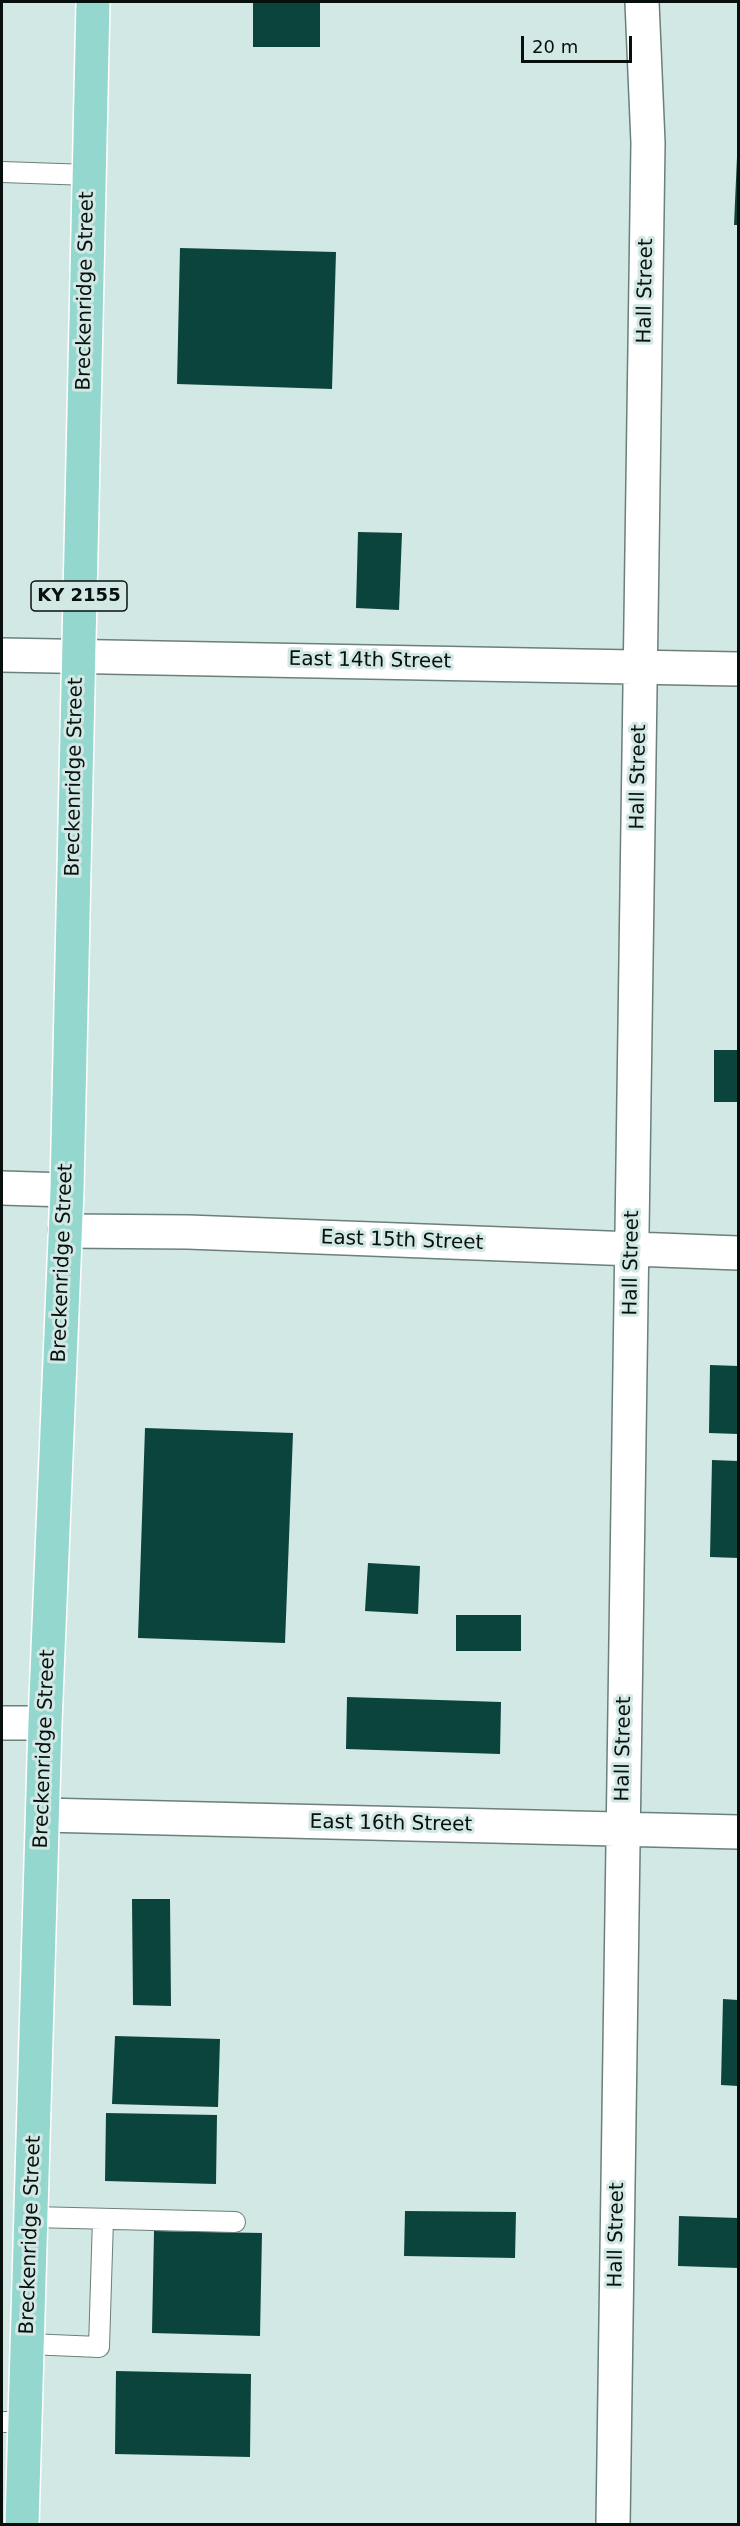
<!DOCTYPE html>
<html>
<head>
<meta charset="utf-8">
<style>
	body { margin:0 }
	#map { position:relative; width:740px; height:2526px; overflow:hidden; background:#d2e8e4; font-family:"DejaVu Sans",sans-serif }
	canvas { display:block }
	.frame { position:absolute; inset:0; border:3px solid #08100e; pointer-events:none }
	.scale { position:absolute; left:521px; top:36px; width:111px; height:27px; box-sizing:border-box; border:3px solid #08100e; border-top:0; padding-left:8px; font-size:18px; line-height:21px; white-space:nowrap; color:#08100e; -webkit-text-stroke:4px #d2e8e4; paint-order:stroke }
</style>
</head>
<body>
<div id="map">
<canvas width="740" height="2526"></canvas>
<div class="frame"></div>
<div class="scale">20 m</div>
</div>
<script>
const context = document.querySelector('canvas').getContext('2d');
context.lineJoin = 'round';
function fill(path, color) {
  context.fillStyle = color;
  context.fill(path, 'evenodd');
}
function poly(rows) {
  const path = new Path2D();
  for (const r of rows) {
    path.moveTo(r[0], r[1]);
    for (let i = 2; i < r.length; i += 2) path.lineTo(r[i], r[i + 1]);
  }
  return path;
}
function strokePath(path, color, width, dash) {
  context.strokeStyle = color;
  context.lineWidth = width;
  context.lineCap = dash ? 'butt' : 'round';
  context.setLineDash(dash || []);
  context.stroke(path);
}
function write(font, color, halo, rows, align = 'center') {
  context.font = font + ' "DejaVu Sans",sans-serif';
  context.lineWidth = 6;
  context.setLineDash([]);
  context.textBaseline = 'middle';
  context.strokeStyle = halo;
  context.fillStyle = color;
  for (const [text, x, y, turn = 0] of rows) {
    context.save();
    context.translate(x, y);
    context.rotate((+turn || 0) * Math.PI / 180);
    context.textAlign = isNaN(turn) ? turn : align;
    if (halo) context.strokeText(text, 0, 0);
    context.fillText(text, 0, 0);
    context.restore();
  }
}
fill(poly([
	[253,2,320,2,320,47,253,47],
	[737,157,738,157,738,225,734,225],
	[180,248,336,252,332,389,177,384],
	[358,532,402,533,399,610,356,608],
	[714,1050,738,1050,738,1102,714,1102],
	[710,1365,738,1366,738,1434,709,1433],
	[145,1428,293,1433,285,1643,138,1638],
	[712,1460,738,1461,738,1558,710,1557],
	[368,1563,420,1566,418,1614,365,1611],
	[456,1615,521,1615,521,1651,456,1651],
	[347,1697,501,1702,500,1754,346,1749],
	[132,1899,170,1899,171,2006,133,2005],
	[723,1999,738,2000,738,2086,721,2085],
	[115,2036,220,2039,218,2107,112,2104],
	[106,2113,217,2115,216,2184,105,2181],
	[405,2211,516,2212,515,2258,404,2256],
	[679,2216,738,2218,738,2268,678,2266],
	[154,2231,262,2233,260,2336,152,2333],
	[116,2371,251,2374,250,2457,115,2454]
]), '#0b433d');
const lane = poly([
	[2,172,89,175],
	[32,2217,235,2222],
	[28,2344,99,2347,103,2219],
	[2,2422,25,2422]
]);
const street = poly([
	[2,655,738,669],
	[2,1188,67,1190],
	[65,1231,188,1232,738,1253],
	[2,1723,45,1723],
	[43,1815,738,1832],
	[613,2524,648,143,642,2]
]);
const primary = poly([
	[22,2524,45,1723,67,1190,93,2]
]);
strokePath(lane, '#6b7f7b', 22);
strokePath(street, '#6b7f7b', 36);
strokePath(primary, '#fff', 36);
strokePath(lane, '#fff', 20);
strokePath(street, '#fff', 33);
strokePath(primary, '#94d7ce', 33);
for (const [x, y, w] of [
	[79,596,96]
]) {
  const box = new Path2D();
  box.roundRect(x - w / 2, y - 15, w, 30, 4.5);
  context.fillStyle = '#d2e8e4';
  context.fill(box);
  strokePath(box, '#08100e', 1.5);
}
write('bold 18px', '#08100e', null, [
	["KY 2155",79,596]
]);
write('20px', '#08100e', '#d2e8e4', [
	["Breckenridge Street",86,291,-89],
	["Hall Street",646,291,-89],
	["East 14th Street",370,661,1],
	["Breckenridge Street",75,777,-89],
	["Hall Street",639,777,-89],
	["East 15th Street",402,1241,2],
	["Breckenridge Street",63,1263,-88],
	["Hall Street",632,1263,-89],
	["Breckenridge Street",45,1749,-88],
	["Hall Street",624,1749,-89],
	["East 16th Street",391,1824,1],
	["Breckenridge Street",31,2235,-88],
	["Hall Street",617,2235,-89]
]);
</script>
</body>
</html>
